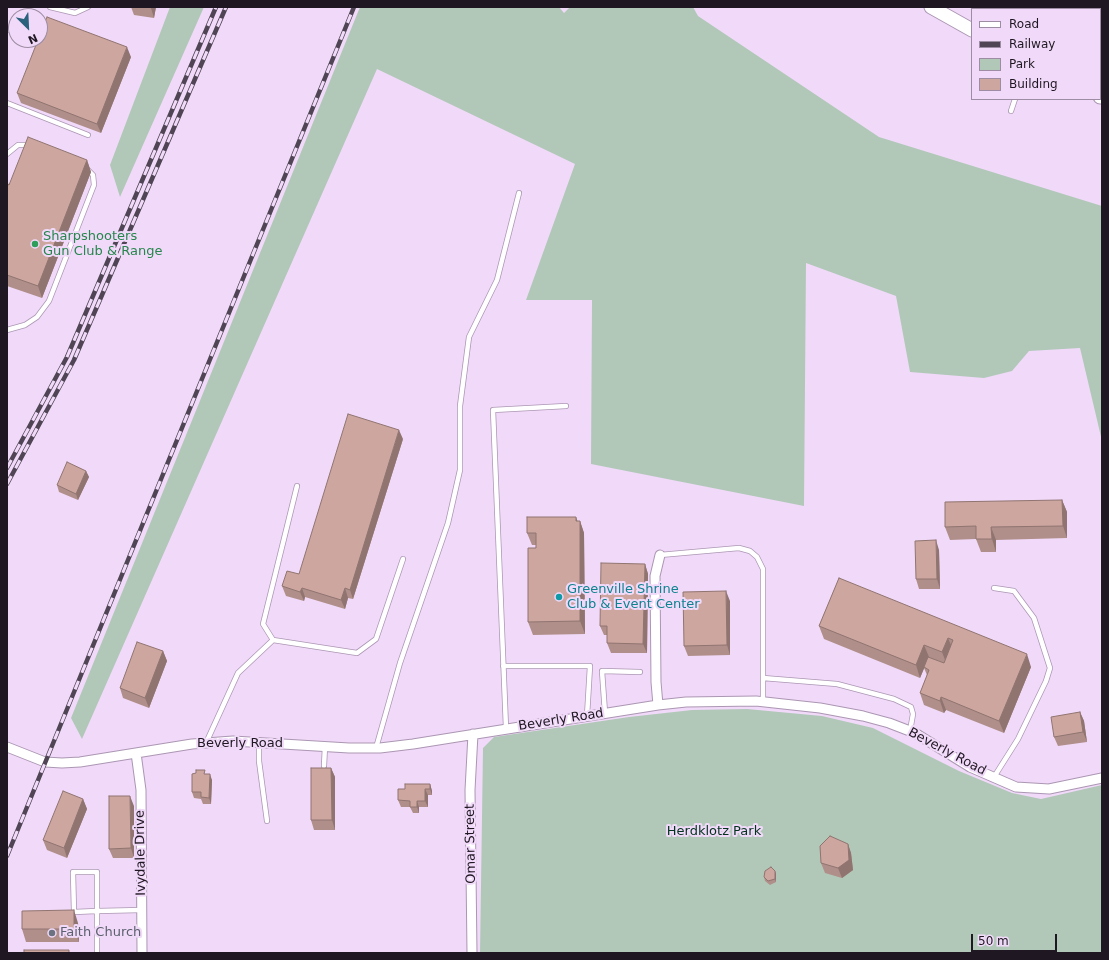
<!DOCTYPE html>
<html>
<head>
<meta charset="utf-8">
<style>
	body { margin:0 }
	#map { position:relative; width:1109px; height:960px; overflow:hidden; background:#f1daf9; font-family:"DejaVu Sans",sans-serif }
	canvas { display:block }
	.frame { position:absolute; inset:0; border:8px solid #1f1722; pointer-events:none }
	.legend { position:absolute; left:971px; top:8px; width:130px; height:92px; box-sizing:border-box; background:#f1daf9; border:1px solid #9d8ca3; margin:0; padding:5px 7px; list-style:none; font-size:12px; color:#1f1722 }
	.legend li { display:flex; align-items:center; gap:8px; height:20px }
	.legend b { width:20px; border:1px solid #9d8ca3 }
	.north { position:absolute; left:8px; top:8px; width:40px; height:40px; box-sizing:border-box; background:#f1daf9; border:1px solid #9d8ca3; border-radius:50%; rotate:156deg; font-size:11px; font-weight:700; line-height:16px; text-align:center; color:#1f1722 }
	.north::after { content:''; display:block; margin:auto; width:14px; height:18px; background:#2a617c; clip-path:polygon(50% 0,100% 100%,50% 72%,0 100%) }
	.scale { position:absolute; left:971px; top:934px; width:86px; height:18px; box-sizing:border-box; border:2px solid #1f1722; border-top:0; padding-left:5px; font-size:12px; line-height:14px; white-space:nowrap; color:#1f1722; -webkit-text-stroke:3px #f1daf9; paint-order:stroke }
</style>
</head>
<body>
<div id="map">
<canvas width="1109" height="960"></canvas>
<div class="frame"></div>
<ul class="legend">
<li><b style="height:5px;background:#fff"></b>Road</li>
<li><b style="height:5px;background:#504554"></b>Railway</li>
<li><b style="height:11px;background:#b1c8b9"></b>Park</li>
<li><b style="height:11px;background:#cda6a0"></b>Building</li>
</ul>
<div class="north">N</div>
<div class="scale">50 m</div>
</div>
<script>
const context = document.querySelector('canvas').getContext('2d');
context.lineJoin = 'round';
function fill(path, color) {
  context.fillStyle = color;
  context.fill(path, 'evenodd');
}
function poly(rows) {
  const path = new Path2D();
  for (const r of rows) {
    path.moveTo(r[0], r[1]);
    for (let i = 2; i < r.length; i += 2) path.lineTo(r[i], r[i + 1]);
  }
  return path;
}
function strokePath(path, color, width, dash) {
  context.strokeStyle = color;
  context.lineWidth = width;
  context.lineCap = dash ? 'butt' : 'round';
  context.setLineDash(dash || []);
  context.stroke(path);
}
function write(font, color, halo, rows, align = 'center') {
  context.font = font + ' "DejaVu Sans",sans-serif';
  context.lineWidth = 4;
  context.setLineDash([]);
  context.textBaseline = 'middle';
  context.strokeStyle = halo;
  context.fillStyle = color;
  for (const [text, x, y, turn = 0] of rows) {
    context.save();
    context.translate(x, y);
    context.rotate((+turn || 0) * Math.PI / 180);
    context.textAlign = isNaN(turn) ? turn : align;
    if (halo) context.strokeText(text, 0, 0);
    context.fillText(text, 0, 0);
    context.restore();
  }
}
fill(poly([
	[170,7,204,7,120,197,110,165],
	[360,7,559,7,564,13,570,7,693,7,698,16,879,137,1102,206,1102,441,1080,348,1029,351,1012,371,984,378,910,372,896,296,806,263,804,506,591,464,592,300,526,300,575,164,377,69,82,739,71,718],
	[747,709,822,716,873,728,959,771,1012,793,1041,799,1102,785,1102,953,480,953,483,748,494,737,629,717,692,710]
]), '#b1c8b9');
const lane = poly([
	[50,7,75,13,88,7],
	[7,29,16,32],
	[7,103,88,135],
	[1011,111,1015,99],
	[7,154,18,145,30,145],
	[7,330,25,325,37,317,49,301,94,185,93,175,87,169],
	[660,555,739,548,750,551,757,557,763,569,763,702],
	[273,640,263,624,297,486],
	[503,666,590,666,587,716],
	[763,678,837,684,894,699,911,707,913,714,910,731],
	[605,713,602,671,640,672],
	[506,728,493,410,566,406],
	[259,742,259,761,267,821],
	[206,743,238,673,273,640,357,653,376,639,403,559],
	[376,748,400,663,448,523,460,470,460,406,469,337,497,280,519,193],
	[324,766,325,746],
	[994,777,1018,739,1046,681,1050,668,1034,618,1014,591,994,588],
	[97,953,97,872,73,872,74,912,97,911,142,910]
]);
const street = poly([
	[658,705,656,682,655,576,660,555],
	[7,747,45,762,62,763,80,762,192,744,233,741,349,748,380,748,413,744,658,705,686,702,756,701,820,708,863,716,889,723,915,733,970,767,1016,787,1049,789,1102,778],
	[136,753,141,790,142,953],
	[472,953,470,790,473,734]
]);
const secondary = poly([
	[931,7,972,30],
	[1100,97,1102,97]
]);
strokePath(lane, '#ab96b3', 6);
strokePath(street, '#ab96b3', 11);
strokePath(secondary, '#ab96b3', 15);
strokePath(lane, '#fff', 4.5);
strokePath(street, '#fff', 9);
strokePath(secondary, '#fff', 13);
const rail = poly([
	[7,468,67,357,216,7],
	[7,484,74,360,226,7],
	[7,856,354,7]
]);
strokePath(rail, '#504554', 4.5);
strokePath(rail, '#f1daf9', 3, [9]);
fill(poly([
	[131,7,156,7,154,18,134,15],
	[131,57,101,133,21,103,17,93],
	[87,160,91,172,42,298,7,286,7,184,8,184,10,183],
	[403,439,353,599,348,598,345,609,305,597,304,601,286,596,282,586,299,574],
	[86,471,89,477,78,500,59,492,57,485],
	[1062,500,1067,512,1067,538,996,540,996,552,981,552,976,539,950,540,945,527],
	[576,517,577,521,580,521,584,533,585,634,533,635,528,622,536,545,532,545,527,533],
	[939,550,940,589,919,589,916,579],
	[645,564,648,574,647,653,611,653,607,643,607,635,604,635,600,626],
	[839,578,1031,667,1004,733,946,710,944,713,924,705,920,693,927,675,924,668,920,678,824,639,819,626],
	[730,601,730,655,688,656,684,646],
	[163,651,167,661,149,708,123,698,120,688],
	[1080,712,1084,721,1087,742,1058,746,1054,737],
	[331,768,335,777,335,830,314,830,311,820],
	[206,774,212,780,211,804,203,804,201,799,194,798,192,792],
	[430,784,432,791,432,795,428,795,428,807,419,807,419,813,413,813,410,807,401,807,398,800,405,789],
	[83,799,87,809,67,858,47,850,43,840],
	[134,806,134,858,113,858,109,849],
	[848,844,851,853,853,870,842,878,825,873,821,863],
	[775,871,776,874,776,882,770,885,765,881,764,877],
	[78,923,79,942,26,942,22,929]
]), '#b08f8a');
fill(poly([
	[151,7,156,7,154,18,151,8],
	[127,47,131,57,101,133,97,124],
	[87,160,91,172,42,298,38,286],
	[399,430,403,439,353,599,350,590],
	[86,471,89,477,78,500,76,494],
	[1062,500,1067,512,1067,538,1063,526],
	[576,517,580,528,580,521,584,533,585,634,580,621],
	[991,527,996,540,996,552,992,539],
	[936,540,939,550,940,589,937,579],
	[645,564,648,574,647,653,643,644],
	[302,588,305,597,304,601,300,592],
	[345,588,348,598,345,609,341,600],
	[726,591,730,601,730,655,727,645],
	[948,638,953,650,947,665,942,652],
	[924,645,929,657,920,678,916,665],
	[163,651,167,661,149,708,145,698],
	[1027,654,1031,667,1004,733,999,721],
	[941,697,946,710,944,713,940,701],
	[1080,712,1084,721,1087,742,1083,732],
	[331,768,335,777,335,830,332,820],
	[210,774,212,780,211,804,209,798],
	[430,784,432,791,432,795,430,789],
	[425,789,428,795,428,807,425,801],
	[130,796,134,806,134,858,131,848],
	[83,799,87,809,67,858,64,848],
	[417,801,419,807,419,813,417,807],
	[848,844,851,853,853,870,842,878,838,868],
	[775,871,776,874,776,882,775,879],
	[74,910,78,923,79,942,74,929]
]), '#907470');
const building = poly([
	[47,17,127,47,97,124,17,93,38,40,40,40,40,34,47,17],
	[28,137,87,160,38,286,7,275,7,184,9,185,28,137],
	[348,414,399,430,350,590,345,588,341,600,302,588,300,592,282,586,287,571,299,574,348,414],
	[67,462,86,471,76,494,57,485,67,462],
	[1062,500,1063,526,991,527,992,539,976,539,976,526,945,527,945,502,1062,500],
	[527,517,576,517,576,521,580,521,580,621,528,622,528,548,536,548,536,533,527,533,527,517],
	[936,540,937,579,916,579,915,541,936,540],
	[601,563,645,564,643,644,607,643,607,626,600,626,601,563],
	[839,578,1027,654,999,721,941,697,940,701,920,693,929,670,924,667,928,657,944,663,953,640,948,638,942,652,924,645,916,665,819,626,839,578],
	[726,591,727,645,684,646,683,592,726,591],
	[137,642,163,651,145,698,120,688,137,642],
	[1080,712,1083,732,1054,737,1051,717,1080,712],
	[311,768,331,768,332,820,311,820,311,768],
	[196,770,205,770,204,774,210,774,209,798,201,797,201,792,192,792,192,774,196,773,196,770],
	[405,784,430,784,430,789,425,789,425,801,417,801,417,807,410,807,410,801,398,800,398,789,405,789,405,784],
	[63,791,83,799,64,848,43,840,63,791],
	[109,796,130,796,131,848,109,849,109,796],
	[830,836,848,844,849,860,838,868,821,863,820,846,830,836],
	[771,867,775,871,775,879,768,881,764,877,765,871,771,867],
	[74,910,74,929,22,929,22,911,74,910],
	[24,950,69,950,69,953,24,953,24,950]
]);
fill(building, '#cda6a0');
strokePath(building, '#907470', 1);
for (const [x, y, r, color] of [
	[35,244,4,"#2e9e5b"],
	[559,597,4,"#0f9aa8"],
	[52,933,4,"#6b7280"]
]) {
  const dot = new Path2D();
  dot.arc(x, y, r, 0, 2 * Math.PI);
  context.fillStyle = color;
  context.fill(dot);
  strokePath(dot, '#f1daf9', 1.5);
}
write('13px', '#27864d', '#f1daf9', [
	["Sharpshooters",43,237],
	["Gun Club & Range",43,252]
], 'left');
write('13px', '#0d838f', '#f1daf9', [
	["Greenville Shrine",567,590],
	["Club & Event Center",567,605]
], 'left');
write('13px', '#1f1722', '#f1daf9', [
	["Beverly Road",561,720,-9],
	["Beverly Road",240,744],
	["Beverly Road",947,752,28],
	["Omar Street",471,844,-91],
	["Ivydale Drive",141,853,-91]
]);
write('13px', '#00321c', '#f1daf9', [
	["Herdklotz Park",714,832]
]);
write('13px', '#5b616d', '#f1daf9', [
	["Faith Church",60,933]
], 'left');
</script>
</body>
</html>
